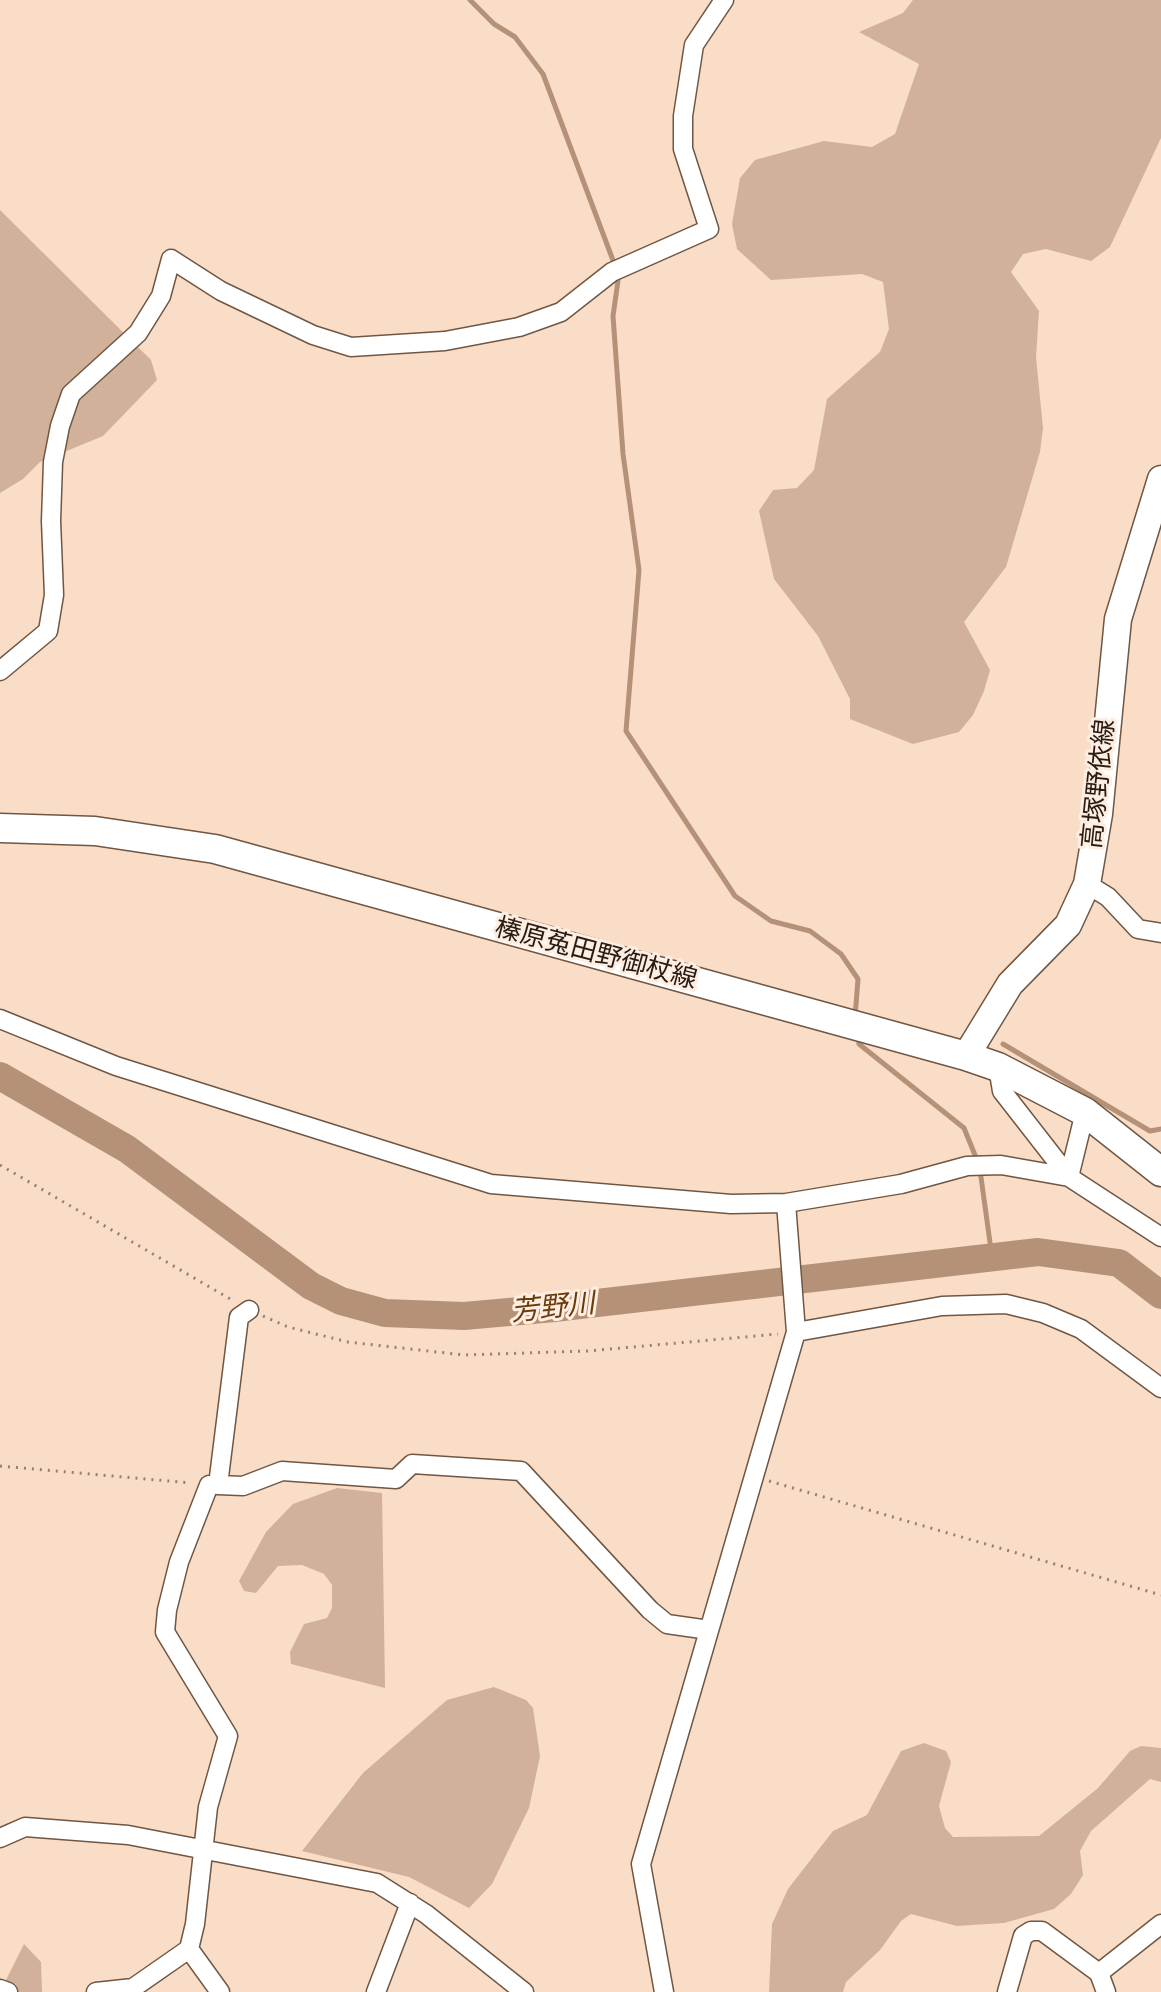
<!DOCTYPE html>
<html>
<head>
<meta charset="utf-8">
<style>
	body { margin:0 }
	canvas { display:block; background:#faddc7 }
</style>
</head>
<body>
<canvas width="1161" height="1992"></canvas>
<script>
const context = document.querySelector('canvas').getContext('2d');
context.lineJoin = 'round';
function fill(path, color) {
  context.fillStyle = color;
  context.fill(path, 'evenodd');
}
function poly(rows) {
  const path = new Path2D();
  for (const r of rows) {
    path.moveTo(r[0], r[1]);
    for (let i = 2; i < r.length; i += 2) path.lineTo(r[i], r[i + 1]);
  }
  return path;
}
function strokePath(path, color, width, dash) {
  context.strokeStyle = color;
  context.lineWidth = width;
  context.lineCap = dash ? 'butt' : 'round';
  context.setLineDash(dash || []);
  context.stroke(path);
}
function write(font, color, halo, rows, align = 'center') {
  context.font = font + ' Literata,"Noto Sans JP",serif';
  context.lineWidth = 6;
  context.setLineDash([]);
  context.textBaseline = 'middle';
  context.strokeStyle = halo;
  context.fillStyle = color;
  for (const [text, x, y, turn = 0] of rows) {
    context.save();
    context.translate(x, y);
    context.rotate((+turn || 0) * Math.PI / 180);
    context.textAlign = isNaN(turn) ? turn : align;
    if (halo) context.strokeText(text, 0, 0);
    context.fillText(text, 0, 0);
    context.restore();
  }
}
fill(poly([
	[913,0,1161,0,1161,138,1110,247,1091,261,1046,249,1023,254,1011,272,1039,311,1036,357,1043,428,1040,452,1006,567,964,622,990,670,984,691,973,715,959,732,913,744,850,719,850,699,818,636,774,579,759,511,773,490,797,488,814,470,827,399,880,352,889,329,883,282,862,274,771,280,737,249,732,224,740,178,755,160,824,141,872,147,895,134,919,64,859,32,903,13],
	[0,210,151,360,157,380,103,436,40,462,23,479,0,493],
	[337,1488,382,1493,385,1688,291,1664,290,1652,304,1624,327,1618,332,1608,332,1585,324,1574,302,1565,278,1566,256,1593,244,1591,239,1581,266,1532,293,1504],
	[494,1687,526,1700,533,1708,540,1756,529,1808,492,1884,469,1908,409,1877,302,1851,363,1773,447,1700],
	[924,1743,946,1751,951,1762,939,1806,945,1828,953,1837,1039,1836,1098,1788,1130,1751,1141,1746,1161,1748,1161,1782,1150,1779,1091,1831,1080,1851,1083,1875,1071,1894,1054,1909,1004,1923,957,1926,911,1914,901,1921,880,1950,846,1982,843,1992,769,1992,772,1924,788,1889,833,1831,867,1815,901,1751],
	[24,1944,41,1962,42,1992,0,1992]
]), '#d1b199');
strokePath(poly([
	[470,0,494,24,515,37,543,74,614,263,618,281,613,316,623,454,639,570,626,731,735,896,771,921,810,931,841,954,858,979,855,1017],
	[858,1035,859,1044,964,1128,977,1160],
	[1003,1044,1150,1131,1161,1129],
	[980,1170,992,1257]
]), '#b59277', 5);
strokePath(poly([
	[0,1076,127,1149,311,1286,341,1301,385,1313,464,1316,554,1308,1038,1252,1119,1263,1161,1295]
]), '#b59277', 28);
const street = poly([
	[0,671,48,631,54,595,51,521,53,462,60,426,71,394,138,333,161,296,171,259,221,291,313,335,351,347,445,341,519,327,561,312,612,272,709,229,683,149,683,116,694,45,724,0],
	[1087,884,1108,897,1138,929,1161,933],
	[0,1019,116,1066,491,1184,731,1204,786,1203,901,1184,967,1166,1001,1165,1069,1177,1161,1237],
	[998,1067,1002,1091,1069,1177],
	[1069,1177,1085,1112],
	[249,1310,239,1317,218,1485,243,1486,282,1471,396,1479,412,1464,521,1471,650,1610,667,1624,709,1630],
	[796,1332,942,1306,1006,1304,1043,1313,1081,1329,1161,1388],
	[0,1838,25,1827,128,1835,377,1883,426,1914,524,1992],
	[189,1949,220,1992],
	[1099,1973,1161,1924],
	[0,1989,8,1992],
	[96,1992,133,1988,189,1949,195,1924,208,1807,228,1736,165,1632,167,1610,179,1562,209,1485],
	[376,1992,410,1903],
	[664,1992,641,1864,796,1332,786,1203],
	[1007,1992,1023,1936,1031,1931,1042,1931,1099,1973,1106,1992]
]);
const secondary = poly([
	[966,1056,1010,984,1068,925,1087,884,1099,814,1118,619,1161,479]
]);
const primary = poly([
	[0,828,95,831,215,849,966,1056,998,1067,1085,1112,1161,1172]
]);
strokePath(street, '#6f5744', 21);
strokePath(secondary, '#6f5744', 29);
strokePath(primary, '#6f5744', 31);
strokePath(poly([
	[0,1165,232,1300],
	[263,1316,288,1327,348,1342,464,1355,588,1351,778,1334],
	[0,1466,191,1483],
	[769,1481,1161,1595]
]), '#958172', 3, [2, 6]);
strokePath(street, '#fff', 18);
strokePath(secondary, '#fff', 26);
strokePath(primary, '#fff', 28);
write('26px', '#261c14', '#feede0', [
	["高塚野依線",1099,784,-84],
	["榛原菟田野御杖線",596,954,15]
]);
write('italic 28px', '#693b0c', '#feede0', [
	["芳野川",553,1308,-6]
]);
</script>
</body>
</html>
